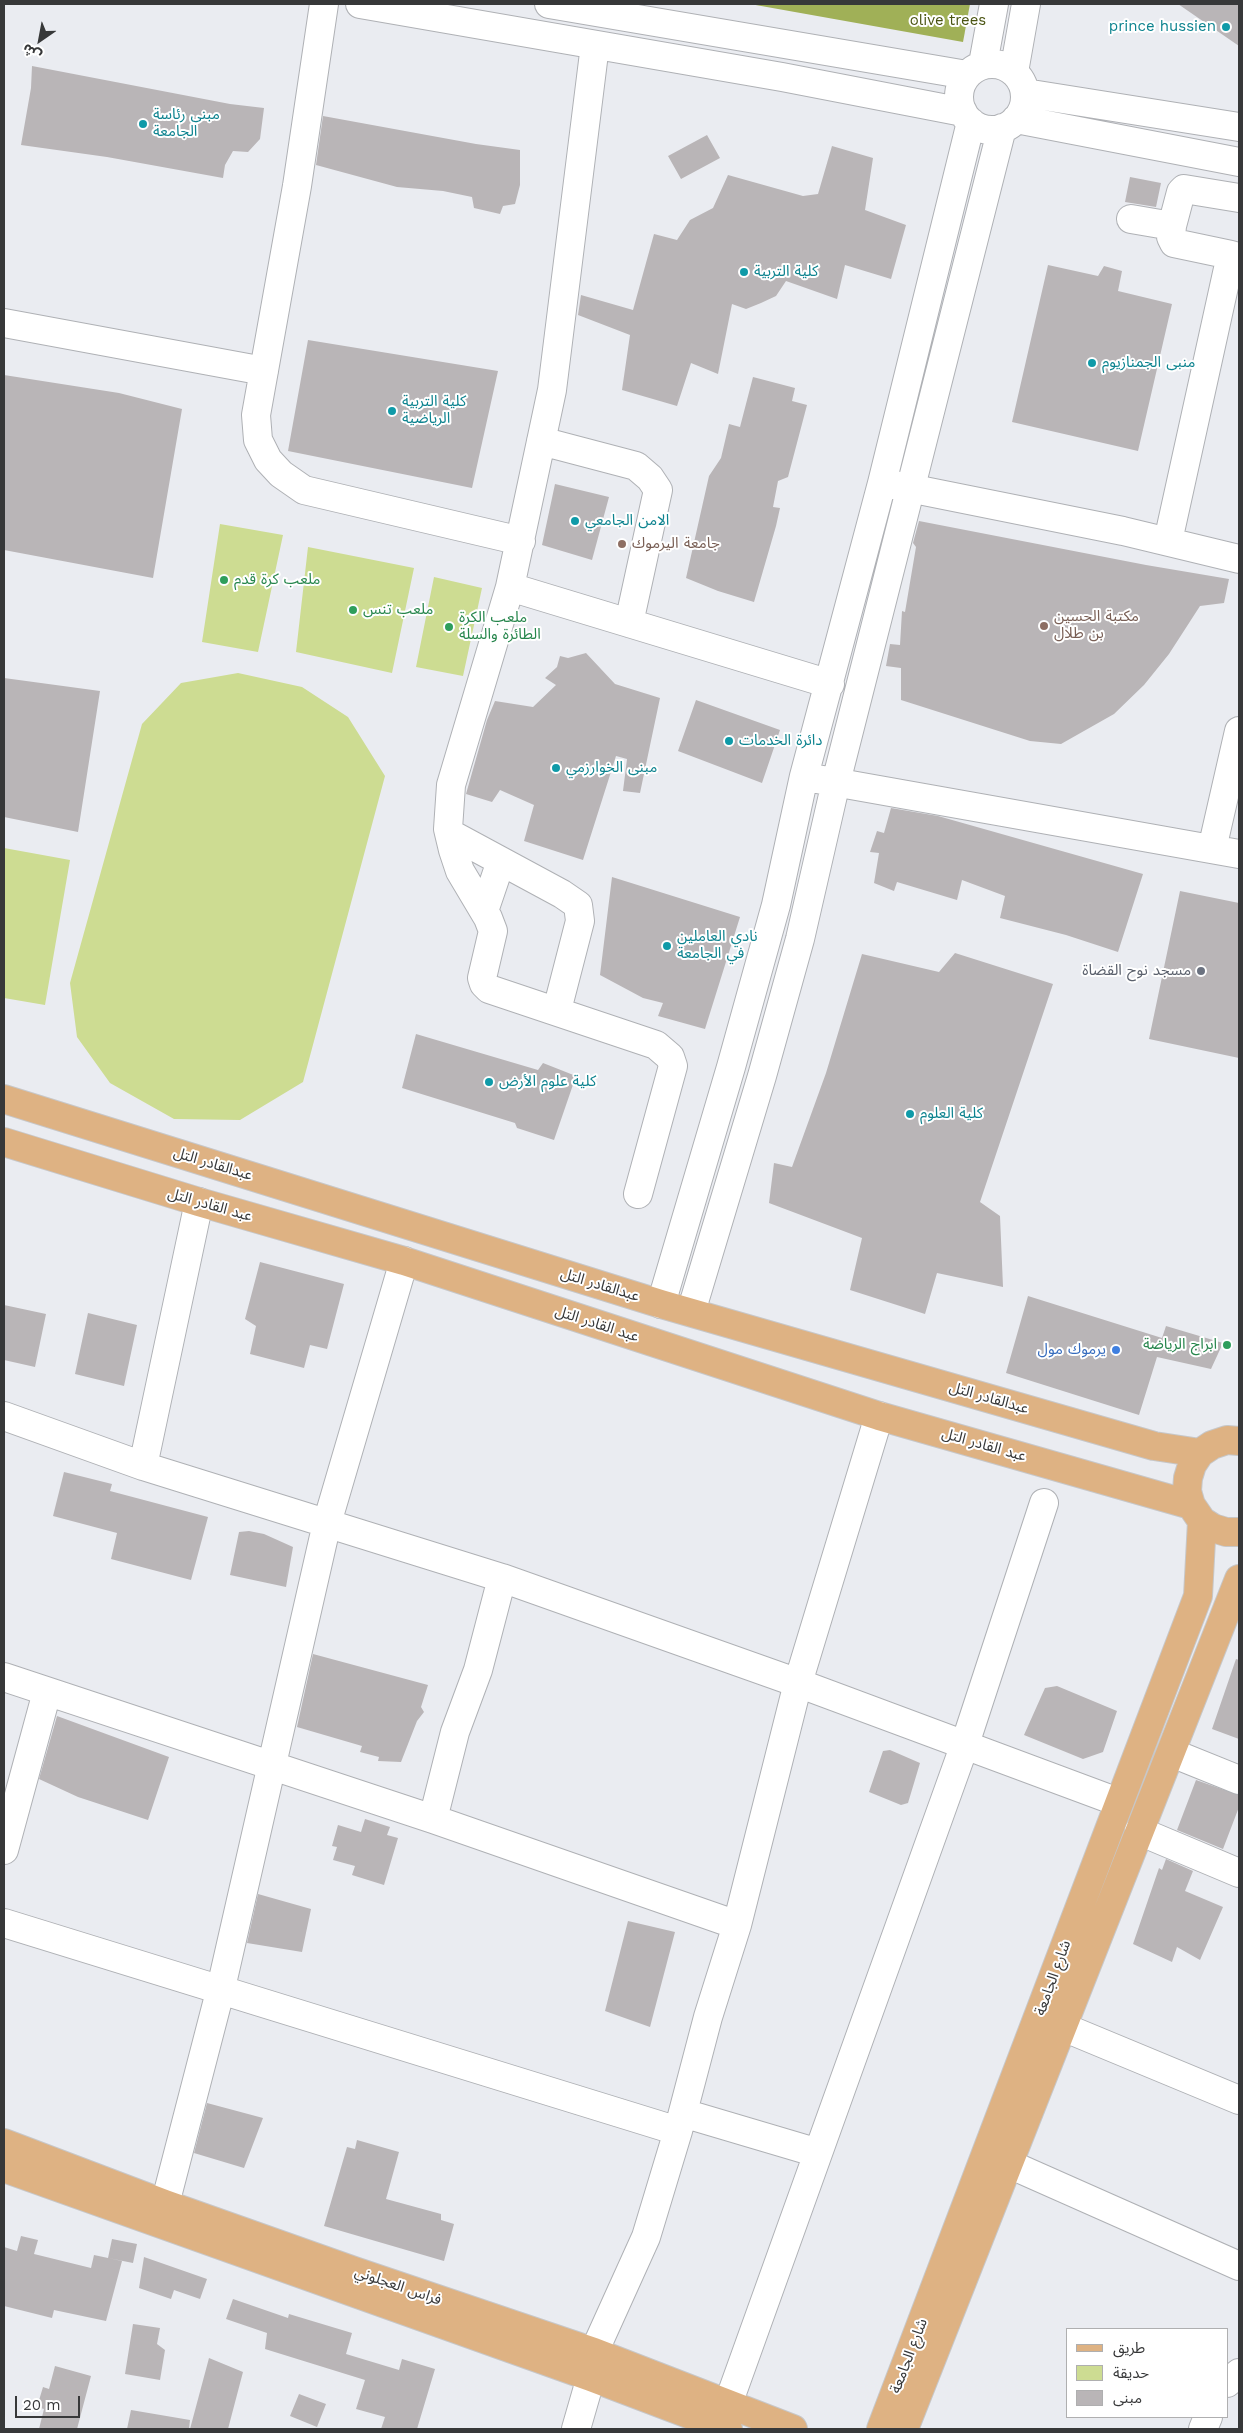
<!DOCTYPE html>
<html>
<head>
<meta charset="utf-8">
<style>
	body { margin:0 }
	#map { position:relative; width:1243px; height:2433px; overflow:hidden; background:#eaecf1; font-family:"Work Sans","Noto Sans Arabic",sans-serif }
	canvas { display:block }
	.frame { position:absolute; inset:0; border:5px solid #373839; pointer-events:none }
	.legend { position:absolute; left:1066px; top:2328px; width:162px; height:90px; box-sizing:border-box; background:#fff; border:1px solid #afafb0; margin:0; padding:6px 9px; list-style:none; font-size:15px; color:#373839 }
	.legend li { display:flex; align-items:center; gap:10px; height:25px }
	.legend b { width:25px; border:1px solid #afafb0 }
	.north { position:absolute; left:15px; top:15px; width:50px; height:50px; -webkit-text-stroke:4px #fff; paint-order:stroke; rotate:213deg; font-size:14px; font-weight:700; line-height:20px; text-align:center; color:#373839 }
	.north::after { content:''; display:block; margin:auto; width:18px; height:22px; background:#373839; clip-path:polygon(50% 0,100% 100%,50% 72%,0 100%) }
	.scale { position:absolute; left:15px; top:2396px; width:65px; height:22px; box-sizing:border-box; border:2px solid #373839; border-top:0; padding-left:6px; font-size:15px; line-height:18px; white-space:nowrap; color:#373839; -webkit-text-stroke:4px #fff; paint-order:stroke }
</style>
</head>
<body>
<div id="map">
<canvas width="1243" height="2433"></canvas>
<div class="frame"></div>
<ul class="legend">
<li><b style="height:6px;background:#deb283"></b>طريق</li>
<li><b style="height:14px;background:#cddc92"></b>حديقة</li>
<li><b style="height:14px;background:#b9b5b7"></b>مبنى</li>
</ul>
<div class="north">ش</div>
<div class="scale">20 m</div>
</div>
<script>
const context = document.querySelector('canvas').getContext('2d');
context.lineJoin = 'round';
function fill(path, color) {
  context.fillStyle = color;
  context.fill(path, 'evenodd');
}
function poly(rows) {
  const path = new Path2D();
  for (const r of rows) {
    if (r.length === 3) {
      path.moveTo(r[0] + r[2], r[1]);
      path.arc(r[0], r[1], r[2], 0, 2 * Math.PI);
      continue;
    }
    path.moveTo(r[0], r[1]);
    for (let i = 2; i < r.length; i += 2) path.lineTo(r[i], r[i + 1]);
  }
  return path;
}
function strokePath(path, color, width, dash) {
  context.strokeStyle = color;
  context.lineWidth = width;
  context.lineCap = dash ? 'butt' : 'round';
  context.setLineDash(dash || []);
  context.stroke(path);
}
function write(font, color, halo, rows, align = 'center') {
  context.font = font + ' "Work Sans","Noto Sans Arabic",sans-serif';
  context.lineWidth = 4;
  context.setLineDash([]);
  context.textBaseline = 'middle';
  context.strokeStyle = halo;
  context.fillStyle = color;
  for (const [text, x, y, turn = 0] of rows) {
    context.save();
    context.translate(x, y);
    context.rotate((+turn || 0) * Math.PI / 180);
    context.textAlign = isNaN(turn) ? turn : align;
    if (halo) context.strokeText(text, 0, 0);
    context.fillText(text, 0, 0);
    context.restore();
  }
}
fill(poly([
	[220,524,283,535,258,652,202,642],
	[308,547,414,568,392,673,296,652],
	[434,577,482,588,463,676,416,667],
	[238,673,302,687,348,717,385,776,303,1082,240,1120,174,1119,110,1083,77,1037,70,983,142,724,181,683],
	[4,848,70,860,45,1005,4,998]
]), '#cddc92');
fill(poly([
	[750,4,970,4,963,42]
]), '#a0b057');
fill(poly([
	[1178,4,1239,4,1239,46],
	[32,66,230,104,264,108,260,139,248,152,233,151,225,165,223,178,107,157,21,145,31,88],
	[323,116,476,144,520,150,520,185,515,204,503,206,500,214,474,208,472,197,443,191,397,187,316,165],
	[707,135,720,158,681,179,668,156],
	[832,146,873,158,865,210,906,225,891,279,845,265,837,299,786,281,776,296,761,303,746,309,732,304,718,374,691,363,677,406,622,390,630,335,578,315,581,295,633,310,654,234,677,240,690,220,713,208,728,175,803,196,818,194],
	[1130,177,1161,183,1156,207,1125,202],
	[1048,265,1098,276,1104,266,1122,271,1118,291,1172,304,1138,451,1012,422],
	[308,340,498,371,472,488,288,451],
	[4,375,119,393,182,409,153,578,4,550],
	[753,377,795,388,792,401,807,405,788,477,778,481,773,507,780,508,776,526,754,602,718,591,686,578,709,476,721,458,729,424,740,427],
	[555,484,609,497,592,560,542,545],
	[919,521,1146,565,1229,579,1224,603,1200,606,1169,654,1144,685,1114,714,1061,744,1030,741,901,700,901,668,886,666,890,644,900,645,902,611,905,612,916,547,913,543],
	[586,653,615,684,660,698,640,793,623,791,627,759,616,756,583,860,524,841,534,805,500,790,492,802,466,794,487,720,495,701,533,707,556,685,545,678,557,667,560,656,568,658],
	[4,678,100,691,78,832,4,817],
	[696,700,780,730,762,783,678,751],
	[891,808,938,816,1143,874,1118,952,1066,935,1000,918,1005,896,962,880,957,900,897,882,894,891,874,883,879,853,870,852,877,831,884,833],
	[612,877,740,917,705,1029,658,1016,663,1003,643,998,600,975],
	[1180,891,1239,903,1239,1058,1149,1039],
	[955,953,1053,984,980,1202,1000,1216,1003,1287,937,1273,925,1314,850,1290,862,1238,769,1203,774,1163,792,1167,826,1073,862,954,939,972],
	[416,1034,538,1070,543,1063,576,1076,554,1140,517,1128,515,1123,402,1088],
	[260,1262,344,1284,327,1349,310,1345,304,1368,250,1354,256,1326,245,1319],
	[1028,1296,1162,1338,1166,1326,1223,1343,1211,1369,1157,1357,1139,1415,1006,1373],
	[4,1305,46,1314,35,1367,4,1360],
	[88,1313,137,1325,124,1386,75,1374],
	[64,1472,112,1484,110,1491,208,1517,191,1580,111,1559,117,1533,53,1516],
	[249,1531,264,1534,293,1547,286,1587,230,1575,239,1532],
	[313,1654,428,1685,421,1707,424,1712,417,1721,401,1762,378,1761,379,1757,360,1752,362,1746,297,1727],
	[1236,1659,1239,1660,1239,1739,1212,1729],
	[1057,1686,1117,1711,1103,1752,1083,1759,1024,1735,1045,1688],
	[57,1716,169,1757,148,1820,78,1797,39,1779],
	[890,1750,920,1763,908,1803,901,1805,869,1792,883,1751],
	[1196,1780,1239,1795,1239,1807,1223,1849,1177,1830],
	[365,1819,390,1827,387,1835,398,1838,384,1885,352,1875,355,1866,333,1860,337,1847,332,1846,338,1825,361,1832],
	[1166,1859,1193,1871,1185,1891,1223,1907,1200,1960,1177,1947,1172,1962,1133,1944,1159,1868,1162,1870],
	[258,1894,311,1909,302,1952,247,1943],
	[628,1921,675,1932,650,2027,605,2011],
	[207,2103,263,2118,244,2168,194,2153],
	[357,2140,399,2152,386,2199,441,2214,441,2220,454,2224,444,2261,324,2226,347,2147,355,2149],
	[21,2236,38,2240,34,2254,91,2268,94,2255,122,2261,106,2321,54,2310,52,2318,4,2306,4,2247,17,2251],
	[112,2239,137,2244,133,2263,108,2258],
	[144,2257,207,2279,200,2299,174,2290,171,2299,139,2288],
	[233,2299,288,2318,289,2314,352,2333,346,2354,399,2370,402,2359,435,2369,417,2429,381,2429,385,2417,356,2409,365,2380,265,2349,267,2333,226,2319],
	[133,2324,160,2328,157,2344,165,2350,160,2380,125,2374],
	[209,2358,243,2372,228,2429,190,2429],
	[55,2366,91,2376,77,2429,39,2429,44,2409,37,2407,43,2387,49,2389],
	[299,2394,326,2404,317,2427,290,2416],
	[131,2410,190,2420,189,2429,127,2429]
]), '#b9b5b7');
const minor = poly([
	[324,4,297,186,256,415,258,440,268,460,281,474,304,490,521,541],
	[360,4,782,77,963,112],
	[549,4,967,75],
	[595,45,552,390,510,587,451,785,448,829,453,850,460,871,488,918,493,931,482,978,484,984,489,989,656,1045,670,1057,673,1066,638,1194],
	[983,64,994,4],
	[992,97,33],
	[1014,72,1026,4],
	[1025,93,1239,127],
	[1016,119,1239,162],
	[1131,219,1172,226,1181,192,1184,189,1239,198],
	[1172,226,1171,237,1174,243,1231,255],
	[4,323,264,371],
	[541,441,636,466,650,478,658,490,629,623],
	[894,485,1123,531,1239,559],
	[1168,541,1231,255,1239,257],
	[510,587,830,684],
	[817,779,1239,854],
	[449,833,562,894,578,905,580,921,557,1010],
	[1212,849,1239,731],
	[484,911,501,861],
	[661,1304,731,1067,776,905,804,776,882,483,971,122],
	[691,1312,762,1076,800,939,836,782,1002,128],
	[4,1416,143,1466,502,1578,798,1683,1118,1802],
	[143,1466,199,1202],
	[4,1677,433,1819,737,1925],
	[1172,1753,1239,1780],
	[433,1819,455,1732,478,1670,502,1578],
	[1139,1831,1239,1873],
	[4,1850,47,1692],
	[4,1923,678,2131],
	[1063,2027,1239,2100],
	[683,2113,818,2153],
	[1009,2164,1239,2266],
	[165,2204,221,1988,327,1523,404,1261],
	[594,2352,646,2237,678,2131,708,2017,737,1925,798,1683,879,1416],
	[1227,2383,1239,2373],
	[728,2404,965,1744,1044,1503],
	[576,2429,591,2377],
	[1203,2429,1208,2417]
]);
const major = poly([
	[4,1099,661,1304,1154,1446,1200,1453],
	[4,1142,199,1202,404,1261,879,1416,1191,1505],
	[1239,1441,1227,1440,1212,1445,1200,1453,1192,1465,1188,1478,1187,1491,1191,1505,1202,1521,1213,1528,1226,1532,1239,1532],
	[4,2143,165,2204,354,2271,594,2352,793,2429],
	[4,2168,591,2377,728,2429],
	[881,2429,1198,1596,1202,1521],
	[904,2429,1239,1579]
]);
strokePath(minor, '#afb1b5', 30);
strokePath(major, '#c7c7c8', 30);
strokePath(minor, '#fff', 28);
strokePath(major, '#deb283', 28);
for (const [x, y, r, color] of [
	[1226,27,5,"#0f9aa8"],
	[143,124,5,"#0f9aa8"],
	[744,272,5,"#0f9aa8"],
	[1092,363,5,"#0f9aa8"],
	[392,411,5,"#0f9aa8"],
	[575,521,5,"#0f9aa8"],
	[622,544,5,"#8d6e63"],
	[224,580,5,"#2e9e5b"],
	[353,610,5,"#2e9e5b"],
	[1044,626,5,"#8d6e63"],
	[449,627,5,"#2e9e5b"],
	[729,741,5,"#0f9aa8"],
	[556,768,5,"#0f9aa8"],
	[667,946,5,"#0f9aa8"],
	[1201,971,5,"#6b7280"],
	[489,1082,5,"#0f9aa8"],
	[910,1114,5,"#0f9aa8"],
	[1227,1345,5,"#2e9e5b"],
	[1116,1350,5,"#3f7fe0"]
]) {
  const dot = new Path2D();
  dot.arc(x, y, r, 0, 2 * Math.PI);
  context.fillStyle = color;
  context.fill(dot);
  strokePath(dot, '#fff', 2);
}
write('15px', '#4a5412', '#fff', [
	["olive trees",948,21]
]);
write('15px', '#0d838f', '#fff', [
	["prince hussien",1216,27,"right"],
	["مبنى رئاسة",153,115],
	["الجامعة",153,132],
	["كلية التربية",754,272],
	["منبى الجمنازيوم",1102,363],
	["كلية التربية",402,402],
	["الرياضية",402,419],
	["الامن الجامعي",585,521],
	["دائرة الخدمات",739,741],
	["مبنى الخوارزمي",566,768],
	["نادي العاملين",677,937],
	["في الجامعة",677,954],
	["كلية علوم الأرض",499,1082],
	["كلية العلوم",920,1114]
], 'left');
write('15px', '#785e54', '#fff', [
	["جامعة اليرموك",632,544],
	["مكتبة الحسين",1054,617],
	["بن طلال",1054,634]
], 'left');
write('15px', '#27864d', '#fff', [
	["ملعب كرة قدم",234,580],
	["ملعب تنس",363,610],
	["ملعب الكرة",459,618],
	["الطائرة والسلة",459,635],
	["ابراج الرياضة",1217,1345,"right"]
], 'left');
write('15px', '#5b616d', '#fff', [
	["مسجد نوح القضاة",1191,971]
], 'right');
write('15px', '#373839', '#fff', [
	["عبدالقادر التل",213,1164,17],
	["عبد القادر التل",210,1205,16],
	["عبدالقادر التل",600,1285,17],
	["عبد القادر التل",597,1324,18],
	["عبدالقادر التل",989,1398,16],
	["عبد القادر التل",984,1445,16],
	["شارع الجامعة",1053,1978,-70],
	["فراس العجلوني",398,2286,19],
	["شارع الجامعة",909,2356,-69]
]);
write('15px', '#366cbe', '#fff', [
	["يرموك مول",1106,1350]
], 'right');
</script>
</body>
</html>
